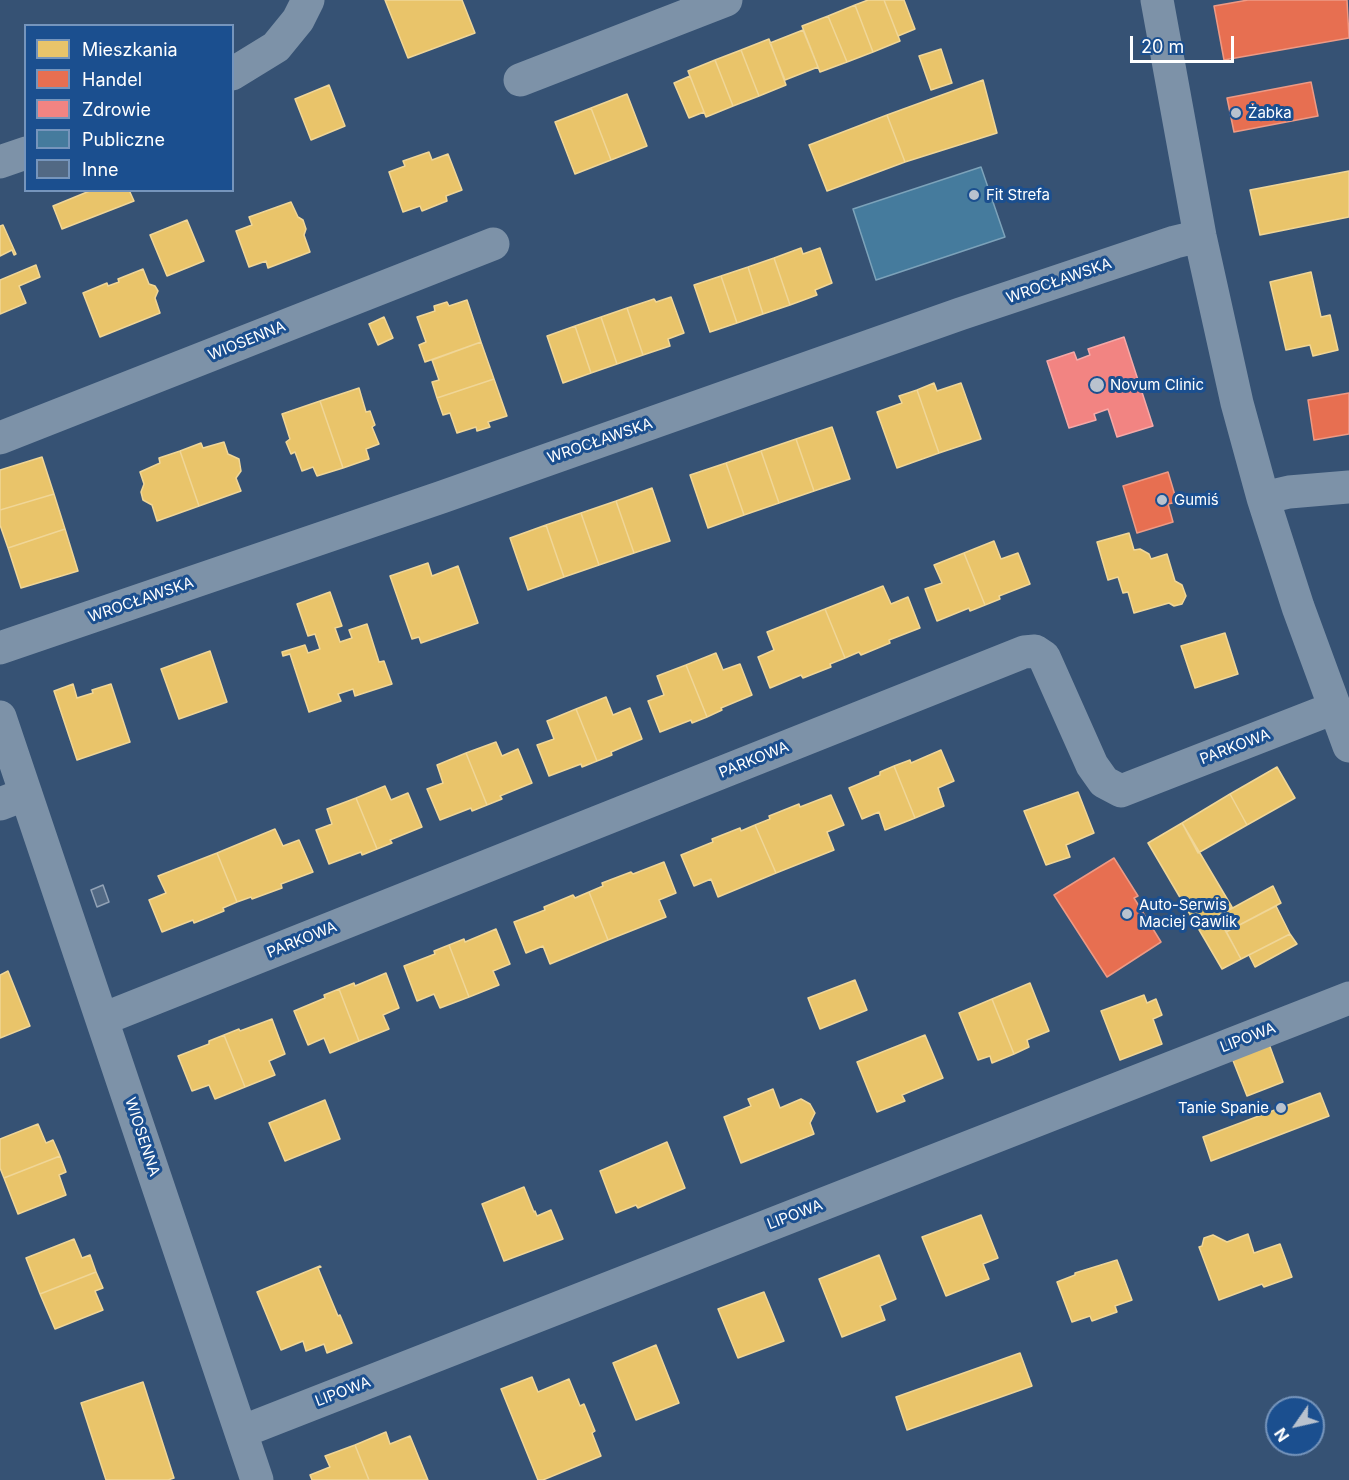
<!DOCTYPE html>
<html>
<head>
<meta charset="utf-8">
<style>
	body { margin:0 }
	#map { position:relative; width:1349px; height:1480px; overflow:hidden; background:#365274; font-family:Inter,sans-serif }
	canvas { display:block }
	.legend { position:absolute; left:24px; top:24px; width:210px; height:168px; box-sizing:border-box; background:#1b4f8f; border:2px solid #7695bc; margin:0; padding:8px 10px; list-style:none; font-size:18px; color:#fff }
	.legend li { display:flex; align-items:center; gap:12px; height:30px }
	.legend b { width:30px; border:2px solid #7695bc }
	.north { position:absolute; left:1265px; top:1396px; width:60px; height:60px; box-sizing:border-box; background:#1b4f8f; border:2px solid #7695bc; border-radius:50%; rotate:236deg; font-size:16px; font-weight:700; line-height:24px; text-align:center; color:#fff }
	.north::after { content:''; display:block; margin:auto; width:21px; height:27px; background:#b9c2ce; clip-path:polygon(50% 0,100% 100%,50% 72%,0 100%) }
	.scale { position:absolute; left:1130px; top:36px; width:104px; height:27px; box-sizing:border-box; border:3px solid #fff; border-top:0; padding-left:8px; font-size:18px; line-height:21px; white-space:nowrap; color:#fff; -webkit-text-stroke:4px #1b4f8f; paint-order:stroke }
</style>
</head>
<body>
<div id="map">
<canvas width="1349" height="1480"></canvas>
<ul class="legend">
<li><b style="height:16px;background:#e9c46a"></b>Mieszkania</li>
<li><b style="height:16px;background:#e76f51"></b>Handel</li>
<li><b style="height:16px;background:#f28482"></b>Zdrowie</li>
<li><b style="height:16px;background:#457b9d"></b>Publiczne</li>
<li><b style="height:16px;background:#526984"></b>Inne</li>
</ul>
<div class="north">N</div>
<div class="scale">20 m</div>
</div>
<script>
const context = document.querySelector('canvas').getContext('2d');
context.lineJoin = 'round';
function fill(path, color) {
  context.fillStyle = color;
  context.fill(path, 'evenodd');
}
function poly(rows) {
  const path = new Path2D();
  for (const r of rows) {
    path.moveTo(r[0], r[1]);
    for (let i = 2; i < r.length; i += 2) path.lineTo(r[i], r[i + 1]);
  }
  return path;
}
function strokePath(path, color, width, dash) {
  context.strokeStyle = color;
  context.lineWidth = width;
  context.lineCap = dash ? 'butt' : 'round';
  context.setLineDash(dash || []);
  context.stroke(path);
}
function write(font, color, halo, rows, align = 'center') {
  context.font = font + ' Inter,sans-serif';
  context.lineWidth = 6;
  context.setLineDash([]);
  context.textBaseline = 'middle';
  context.strokeStyle = halo;
  context.fillStyle = color;
  for (const [text, x, y, turn = 0] of rows) {
    context.save();
    context.translate(x, y);
    context.rotate((+turn || 0) * Math.PI / 180);
    context.textAlign = isNaN(turn) ? turn : align;
    if (halo) context.strokeText(text, 0, 0);
    context.fillText(text, 0, 0);
    context.restore();
  }
}
const homes = poly([
	[385,0,462,0,475,33,408,58,385,0],
	[868,0,884,0,900,41,873,52,855,5,868,0],
	[884,0,904,0,915,29,898,36,884,0],
	[855,5,873,52,847,62,828,16,855,5],
	[828,16,847,62,820,72,802,26,828,16],
	[803,30,818,67,785,80,770,43,803,30],
	[769,39,786,85,759,96,741,50,769,39],
	[941,49,952,83,931,90,919,56,941,49],
	[741,50,759,96,733,106,715,60,741,50],
	[715,60,733,106,706,117,688,71,715,60],
	[690,76,704,112,689,118,674,83,690,76],
	[983,80,997,133,905,162,887,115,983,80],
	[329,85,345,126,311,140,295,99,329,85],
	[627,94,647,146,611,160,591,108,627,94],
	[591,108,611,160,575,174,555,122,591,108],
	[887,115,905,162,827,191,809,145,887,115],
	[429,152,432,160,448,154,462,190,446,196,447,201,422,211,420,206,403,212,389,172,405,166,403,161,429,152],
	[1349,171,1349,217,1260,235,1250,190,1349,171],
	[92,190,129,190,134,201,62,229,53,206,92,190],
	[291,202,298,217,303,220,306,229,304,235,310,252,268,268,266,261,249,267,236,231,252,225,249,217,291,202],
	[187,220,204,261,167,276,150,235,187,220],
	[3,225,16,254,14,255,12,250,0,256,0,226,3,225],
	[801,248,803,254,820,248,832,283,815,290,817,295,790,305,774,258,801,248],
	[774,258,790,305,763,314,748,267,774,258],
	[36,265,40,277,19,286,26,303,0,314,0,280,36,265],
	[748,267,763,314,737,323,721,276,748,267],
	[143,269,149,284,155,286,158,291,155,298,160,313,100,337,83,293,107,283,108,286,119,282,118,279,143,269],
	[1311,272,1321,317,1330,315,1338,350,1313,356,1310,345,1286,350,1270,282,1311,272],
	[721,276,737,323,710,332,694,285,721,276],
	[671,297,684,333,668,339,670,346,643,355,627,308,654,299,656,302,671,297],
	[467,300,481,342,425,362,419,345,426,342,417,317,435,311,434,306,447,302,449,306,467,300],
	[627,308,643,355,617,364,601,317,627,308],
	[384,317,393,338,378,345,369,324,384,317],
	[601,317,617,364,591,373,575,326,601,317],
	[575,326,591,373,563,383,547,336,575,326],
	[481,342,494,379,437,398,432,382,439,380,432,360,481,342],
	[494,379,507,416,488,422,490,427,477,431,476,427,457,433,450,413,443,415,437,398,494,379],
	[934,383,937,391,961,383,981,439,939,453,917,390,934,383],
	[359,388,366,412,370,411,375,425,372,427,379,444,366,449,369,459,343,468,320,401,359,388],
	[917,390,939,453,897,468,877,412,902,403,899,396,917,390],
	[320,401,343,468,317,476,313,467,302,471,295,452,291,454,286,442,290,439,282,414,320,401],
	[832,427,850,479,814,491,796,439,832,427],
	[796,439,814,491,779,503,761,451,796,439],
	[224,442,228,454,239,459,241,471,236,478,241,491,199,506,180,451,201,443,203,448,224,442],
	[180,451,199,506,157,521,152,505,143,500,141,492,144,484,140,472,160,463,159,458,180,451],
	[761,451,779,503,744,515,726,463,761,451],
	[42,457,54,494,0,510,0,470,42,457],
	[726,463,744,515,708,528,690,475,726,463],
	[652,488,670,541,634,553,616,501,652,488],
	[54,494,65,529,8,548,0,525,0,510,54,494],
	[616,501,634,553,599,565,581,513,616,501],
	[581,513,599,565,564,577,546,525,581,513],
	[546,525,564,577,528,590,510,538,546,525],
	[65,529,78,571,21,588,8,548,65,529],
	[1129,533,1134,550,1140,549,1149,554,1151,559,1167,554,1175,581,1182,585,1186,596,1182,604,1174,606,1169,603,1134,613,1128,592,1123,593,1118,577,1108,580,1097,542,1129,533],
	[994,541,1001,559,1018,553,1030,584,999,596,1000,599,985,605,964,553,994,541],
	[964,553,985,605,970,611,969,608,937,621,925,589,942,583,934,565,964,553],
	[428,563,432,576,458,566,478,623,421,643,419,637,412,639,390,576,428,563],
	[883,586,891,604,908,597,920,628,889,640,890,643,861,655,859,652,845,658,825,609,883,586],
	[330,592,342,626,335,628,340,642,352,638,349,630,367,624,379,662,384,661,392,684,355,696,353,689,338,694,341,701,309,712,290,654,283,656,282,652,305,645,308,653,320,649,315,634,308,636,297,604,330,592],
	[825,609,845,658,830,664,831,667,803,678,801,675,770,688,758,657,774,650,767,632,825,609],
	[1225,633,1238,674,1195,688,1181,646,1225,633],
	[210,651,227,702,179,719,161,669,210,651],
	[716,653,723,670,740,664,752,695,721,708,722,710,707,717,686,665,716,653],
	[686,665,707,717,692,723,691,720,660,732,648,701,664,695,657,676,686,665],
	[73,684,77,698,93,693,92,690,111,684,130,742,77,760,54,691,73,684],
	[606,697,613,715,630,708,642,739,611,752,612,755,597,761,576,709,606,697],
	[576,709,597,761,582,767,581,764,549,776,537,745,554,739,547,721,576,709],
	[496,742,502,756,518,749,532,783,500,796,502,799,487,805,466,753,496,742],
	[941,750,954,781,938,788,944,806,915,818,894,766,910,760,911,763,941,750],
	[466,753,487,805,472,811,471,808,440,820,427,789,443,783,437,765,466,753],
	[894,766,915,818,885,830,879,812,862,819,849,788,880,775,880,772,894,766],
	[1277,767,1295,798,1247,825,1230,794,1277,767],
	[385,786,391,800,408,793,422,827,390,840,392,843,377,849,356,798,385,786],
	[1078,792,1094,833,1066,845,1070,857,1046,865,1024,811,1078,792],
	[1230,794,1247,825,1198,853,1182,823,1230,794],
	[831,795,844,825,827,832,834,850,776,873,755,825,770,819,769,816,799,804,800,807,831,795],
	[356,798,377,849,362,855,361,852,329,864,316,830,332,824,327,809,356,798],
	[1182,823,1232,907,1198,928,1148,843,1182,823],
	[755,825,776,873,718,897,711,879,694,886,681,855,713,842,712,839,740,828,741,831,755,825],
	[275,829,283,846,299,840,313,872,281,884,282,888,252,899,251,897,237,902,217,853,275,829],
	[217,853,237,902,223,908,224,911,194,923,193,920,162,932,149,900,166,893,158,876,217,853],
	[664,862,676,893,659,900,666,917,608,940,589,892,603,886,602,883,631,872,633,874,664,862],
	[1273,886,1281,903,1226,932,1218,916,1273,886],
	[589,892,608,940,550,964,543,946,526,953,514,922,545,910,544,907,573,895,575,898,589,892],
	[1276,906,1290,934,1241,959,1226,932,1276,906],
	[1218,916,1241,959,1222,969,1198,928,1218,916],
	[496,929,510,964,493,971,499,985,469,997,449,945,464,939,465,942,496,929],
	[1290,934,1297,944,1255,967,1249,955,1290,934],
	[449,945,469,997,440,1008,434,994,417,1001,404,966,435,954,434,951,449,945],
	[8,971,30,1026,0,1038,0,975,8,971],
	[386,973,399,1008,383,1015,389,1029,359,1041,339,989,354,983,355,986,386,973],
	[855,980,867,1010,820,1029,808,998,855,980],
	[1030,983,1049,1031,1027,1040,1029,1047,1014,1054,992,999,1030,983],
	[339,989,359,1041,330,1053,324,1038,308,1045,294,1011,325,998,324,995,339,989],
	[1144,995,1147,1003,1156,999,1162,1015,1153,1019,1162,1044,1120,1060,1101,1011,1144,995],
	[992,999,1014,1054,992,1063,990,1056,978,1060,959,1013,992,999],
	[272,1019,285,1054,269,1061,275,1075,245,1087,224,1035,239,1029,240,1031,272,1019],
	[224,1035,245,1087,215,1099,209,1085,192,1091,178,1056,209,1044,209,1041,224,1035],
	[925,1035,943,1078,902,1095,905,1101,877,1112,857,1062,925,1035],
	[1269,1044,1283,1082,1247,1096,1232,1058,1269,1044],
	[773,1089,780,1108,801,1099,810,1104,815,1113,810,1123,814,1134,741,1163,724,1117,751,1106,748,1099,773,1089],
	[1320,1093,1329,1116,1211,1161,1203,1137,1320,1093],
	[325,1100,340,1139,285,1161,269,1123,325,1100],
	[38,1124,46,1143,53,1140,60,1156,4,1178,0,1168,0,1139,38,1124],
	[667,1142,685,1188,638,1208,636,1205,616,1213,600,1171,667,1142],
	[60,1156,66,1172,59,1175,66,1195,18,1214,4,1178,60,1156],
	[524,1187,534,1212,535,1211,537,1216,551,1210,563,1239,504,1261,482,1204,524,1187],
	[981,1215,998,1258,983,1264,989,1279,946,1296,922,1237,981,1215],
	[1248,1234,1254,1253,1280,1244,1292,1277,1264,1287,1262,1284,1219,1300,1199,1247,1202,1246,1204,1238,1213,1235,1227,1242,1248,1234],
	[74,1239,82,1258,90,1255,96,1272,40,1294,26,1258,74,1239],
	[879,1255,896,1299,880,1306,885,1320,842,1337,819,1279,879,1255],
	[1117,1260,1132,1300,1115,1306,1117,1312,1092,1321,1090,1316,1072,1322,1057,1282,1075,1275,1075,1273,1117,1260],
	[320,1266,321,1267,318,1268,338,1316,340,1315,352,1343,327,1353,324,1344,306,1351,303,1341,281,1350,257,1292,320,1266],
	[96,1272,103,1288,95,1291,103,1310,55,1329,40,1294,96,1272],
	[764,1292,784,1341,738,1358,718,1309,764,1292],
	[656,1345,679,1403,636,1420,613,1363,656,1345],
	[1020,1353,1032,1386,907,1430,896,1397,1020,1353],
	[532,1377,538,1392,569,1379,580,1406,584,1404,595,1431,592,1433,601,1456,543,1480,538,1480,501,1389,532,1377],
	[143,1382,174,1478,168,1480,106,1480,81,1403,143,1382],
	[386,1432,390,1444,410,1436,428,1480,369,1480,355,1445,386,1432],
	[355,1445,369,1480,312,1480,310,1475,330,1467,325,1456,355,1445]
]);
fill(homes, '#e9c46a');
strokePath(homes, '#f0d697', 1.5);
const shops = poly([
	[1248,0,1347,0,1349,38,1224,60,1214,6,1248,0],
	[1311,82,1318,116,1234,132,1227,98,1311,82],
	[1349,393,1349,434,1314,440,1308,400,1349,393],
	[1168,472,1177,502,1168,504,1173,522,1137,533,1123,486,1168,472],
	[1114,858,1138,896,1134,898,1161,942,1107,977,1054,895,1114,858]
]);
fill(shops, '#e76f51');
strokePath(shops, '#ee9a85', 1.5);
const health = poly([
	[1124,337,1153,426,1117,437,1108,409,1094,414,1096,420,1069,428,1047,361,1074,352,1077,360,1090,355,1088,349,1124,337]
]);
fill(health, '#f28482');
strokePath(health, '#f6a9a8', 1.5);
const public = poly([
	[981,167,1005,237,876,280,853,209,981,167]
]);
fill(public, '#457b9d');
strokePath(public, '#7da3ba', 1.5);
const building = poly([
	[103,885,109,902,97,907,91,890,103,885]
]);
fill(building, '#526984');
strokePath(building, '#92a2b6', 1.5);
strokePath(poly([
	[1157,0,1200,236,1237,403,1263,498,1298,607,1349,746],
	[232,74,276,47,298,20,308,0],
	[520,80,726,0],
	[0,162,26,153],
	[0,438,493,244],
	[1263,498,1289,492,1349,487],
	[0,648,442,497,960,314,1175,242,1200,236],
	[0,717,257,1480],
	[0,804,26,794],
	[103,1019,1024,652,1035,651,1044,657,1092,765,1104,782,1121,791,1334,708],
	[241,1432,1349,998]
]), '#7d92a8', 33);
for (const [x, y, r, color] of [
	[1236,113,6,"#b9c2ce"],
	[974,195,6,"#b9c2ce"],
	[1097,385,8,"#b9c2ce"],
	[1162,500,6,"#b9c2ce"],
	[1127,914,6,"#b9c2ce"],
	[1281,1108,6,"#b9c2ce"]
]) {
  const dot = new Path2D();
  dot.arc(x, y, r, 0, 2 * Math.PI);
  context.fillStyle = color;
  context.fill(dot);
  strokePath(dot, '#1b4f8f', 2);
}
write('15px', '#fff', '#1b4f8f', [
	["Żabka",1248,113],
	["Fit Strefa",986,195],
	["Novum Clinic",1110,385],
	["Gumiś",1174,500],
	["Auto-Serwis",1139,905],
	["Maciej Gawlik",1139,922],
	["Tanie Spanie",1269,1108,"right"]
], 'left');
write('15px', '#fff', '#1b4f8f', [
	["WROCŁAWSKA",1059,281,-19],
	["WIOSENNA",247,341,-22],
	["WROCŁAWSKA",600,441,-19],
	["WROCŁAWSKA",141,600,-19],
	["PARKOWA",1235,747,-21],
	["PARKOWA",754,760,-22],
	["PARKOWA",302,940,-22],
	["LIPOWA",1248,1038,-21],
	["WIOSENNA",142,1137,72],
	["LIPOWA",795,1215,-21],
	["LIPOWA",343,1392,-21]
]);
</script>
</body>
</html>
